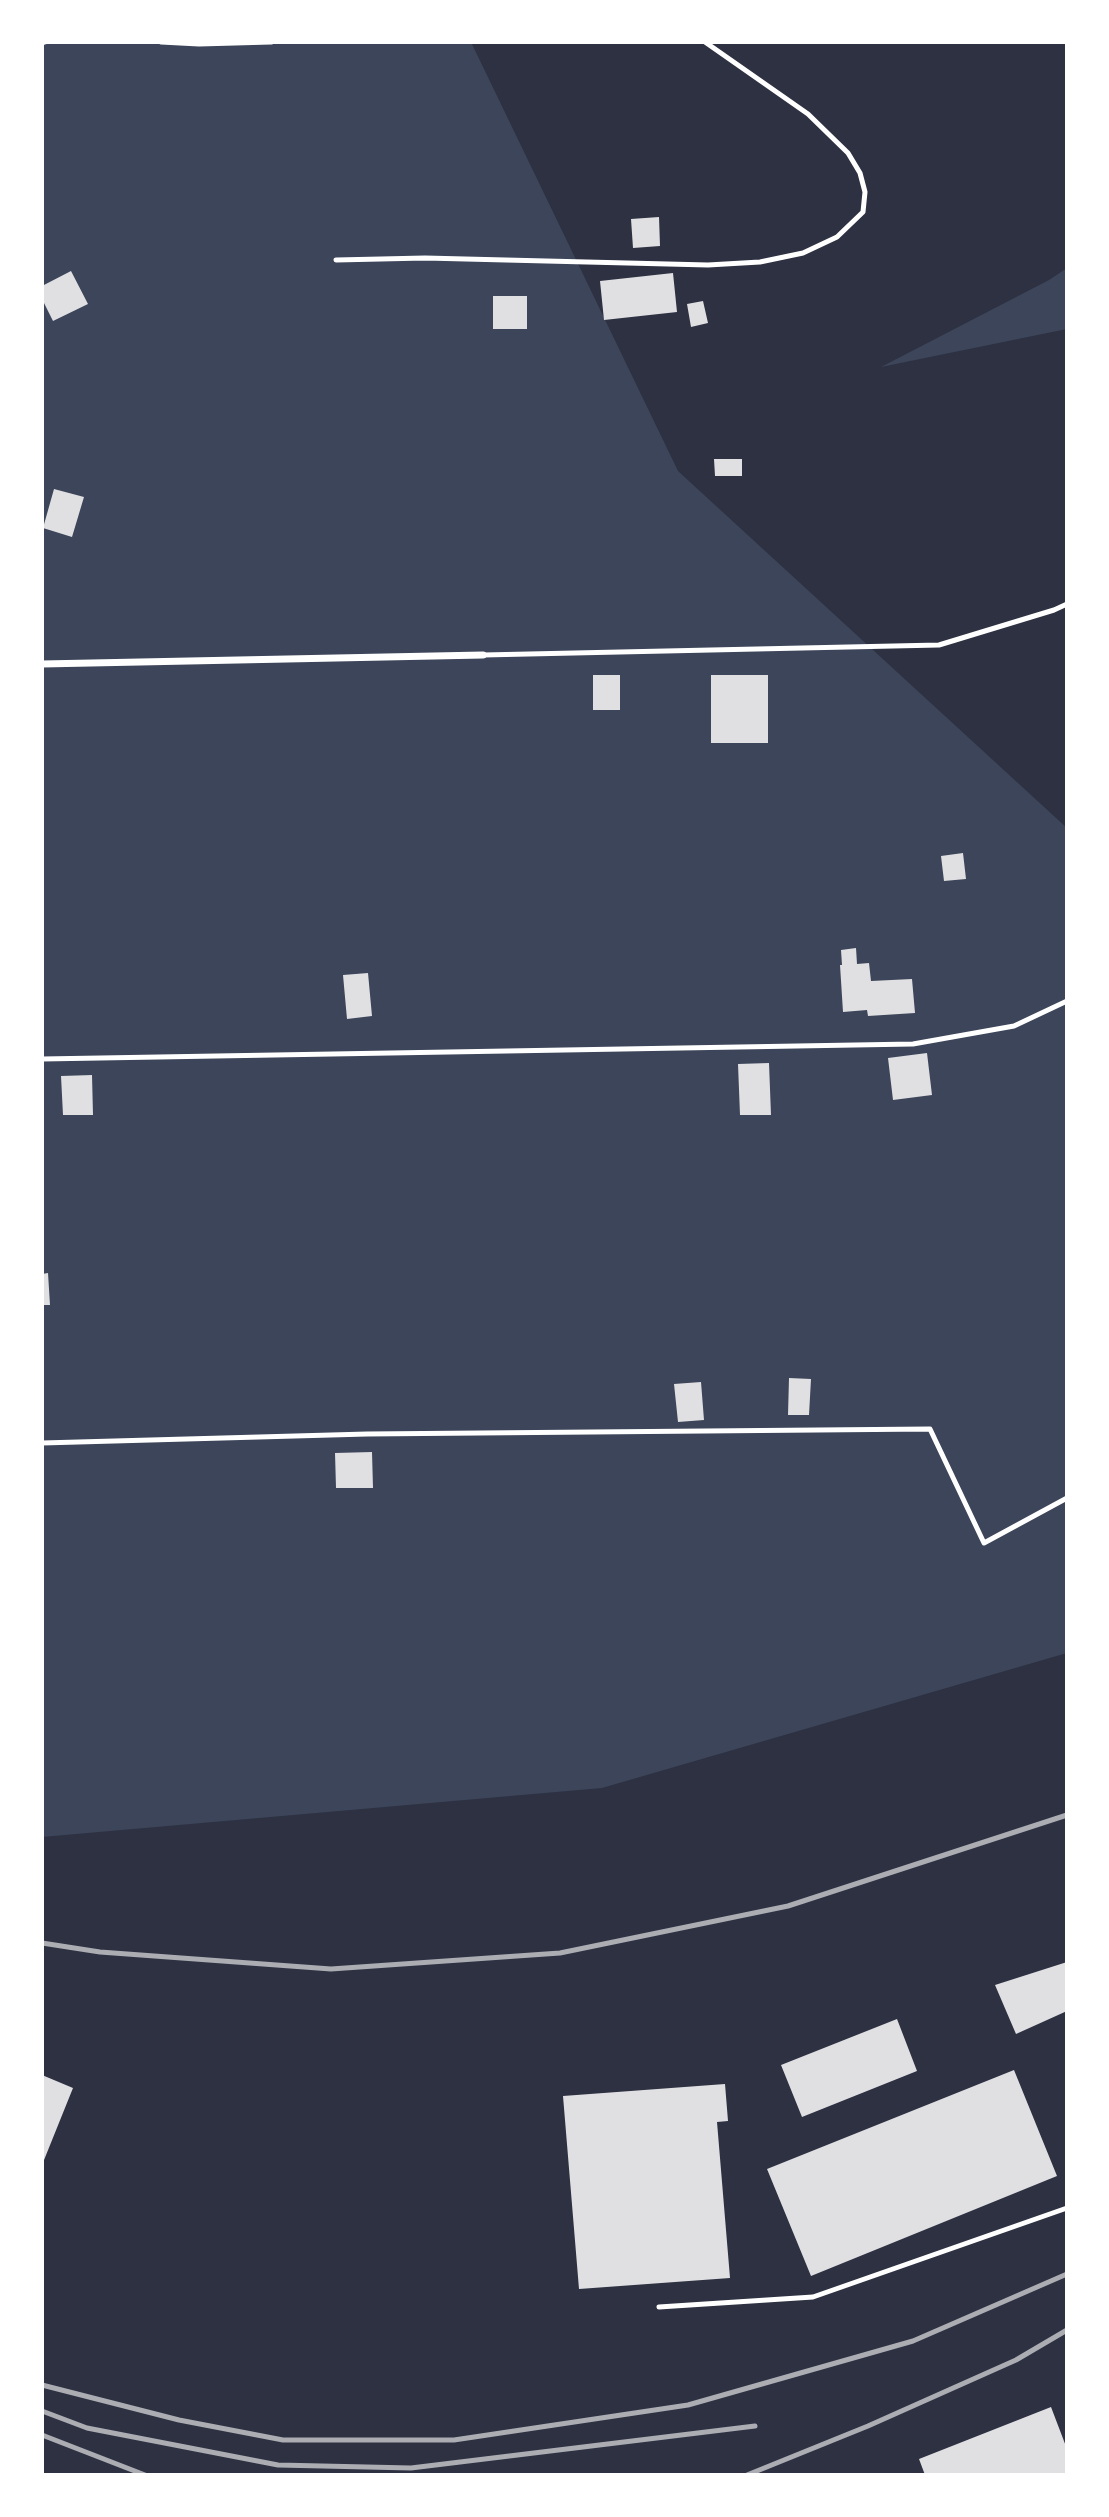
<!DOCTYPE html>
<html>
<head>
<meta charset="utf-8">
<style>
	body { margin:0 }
	#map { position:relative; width:1109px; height:2517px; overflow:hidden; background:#2d3142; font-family:"PT Sans",sans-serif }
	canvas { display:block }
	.frame { position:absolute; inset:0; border:44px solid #fff; pointer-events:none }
</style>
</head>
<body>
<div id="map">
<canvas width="1109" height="2517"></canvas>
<div class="frame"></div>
</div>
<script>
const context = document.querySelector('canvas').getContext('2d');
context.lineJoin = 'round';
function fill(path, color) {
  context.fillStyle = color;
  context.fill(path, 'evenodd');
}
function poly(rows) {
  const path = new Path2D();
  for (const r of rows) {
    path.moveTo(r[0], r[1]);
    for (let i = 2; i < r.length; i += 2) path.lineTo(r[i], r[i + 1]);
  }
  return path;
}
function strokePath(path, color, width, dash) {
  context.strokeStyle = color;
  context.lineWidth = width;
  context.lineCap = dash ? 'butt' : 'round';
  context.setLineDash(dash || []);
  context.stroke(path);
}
fill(poly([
	[42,42,471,42,678,471,1067,828,1067,1653,602,1788,42,1837],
	[1067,268,1067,329,881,367,1049,280]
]), '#3c4559');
fill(poly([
	[659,217,660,246,633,248,631,219],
	[71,271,88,304,53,321,42,299,42,286],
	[673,273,677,312,604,320,600,281],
	[493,296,527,296,527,329,493,329],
	[703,301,708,323,691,327,687,304],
	[714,459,742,459,742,476,715,476],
	[54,489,84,497,72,537,43,528],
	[593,675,620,675,620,710,593,710],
	[711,675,768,675,768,743,711,743],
	[963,853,966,879,944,881,941,856],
	[856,948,857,964,869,963,871,981,912,979,915,1013,868,1016,867,1010,843,1012,840,965,842,965,841,950],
	[368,973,372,1016,347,1019,343,975],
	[927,1053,932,1095,893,1100,888,1058],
	[769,1063,771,1115,740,1115,738,1064],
	[92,1075,93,1115,63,1115,61,1076],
	[48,1273,50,1305,42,1305,42,1274],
	[789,1378,811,1379,809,1415,788,1415],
	[701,1382,704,1420,678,1422,674,1384],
	[372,1452,373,1488,336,1488,335,1453],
	[1067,1962,1067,2011,1016,2034,995,1985],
	[897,2019,917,2071,802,2117,781,2065],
	[1014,2070,1057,2176,811,2276,767,2169],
	[42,2075,73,2088,42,2165],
	[725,2084,728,2121,717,2122,730,2278,579,2289,563,2096],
	[1051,2407,1067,2449,1067,2475,925,2475,919,2459]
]), '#e0e0e3');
strokePath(poly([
	[161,42,199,44,271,42],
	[42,43,45,42],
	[336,260,425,258,708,265,760,262,803,253,837,237,863,212,865,192,860,173,848,153,808,114,705,42],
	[483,655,939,645,1054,610,1067,604],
	[42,1059,913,1044,1014,1026,1067,1001],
	[42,1443,367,1434,930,1429,984,1543,1067,1498],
	[659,2307,813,2297,1067,2208]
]), '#fff', 5);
strokePath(poly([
	[42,664,483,655]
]), '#fff', 7);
strokePath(poly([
	[42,1943,100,1952,331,1969,560,1953,788,1906,1067,1815],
	[42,2385,179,2420,283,2440,454,2440,688,2405,913,2341,1067,2274],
	[42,2411,87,2428,278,2465,411,2468,755,2426],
	[42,2435,145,2475],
	[747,2475,868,2426,1016,2360,1067,2330]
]), '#abadb3', 5);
</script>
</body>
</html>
